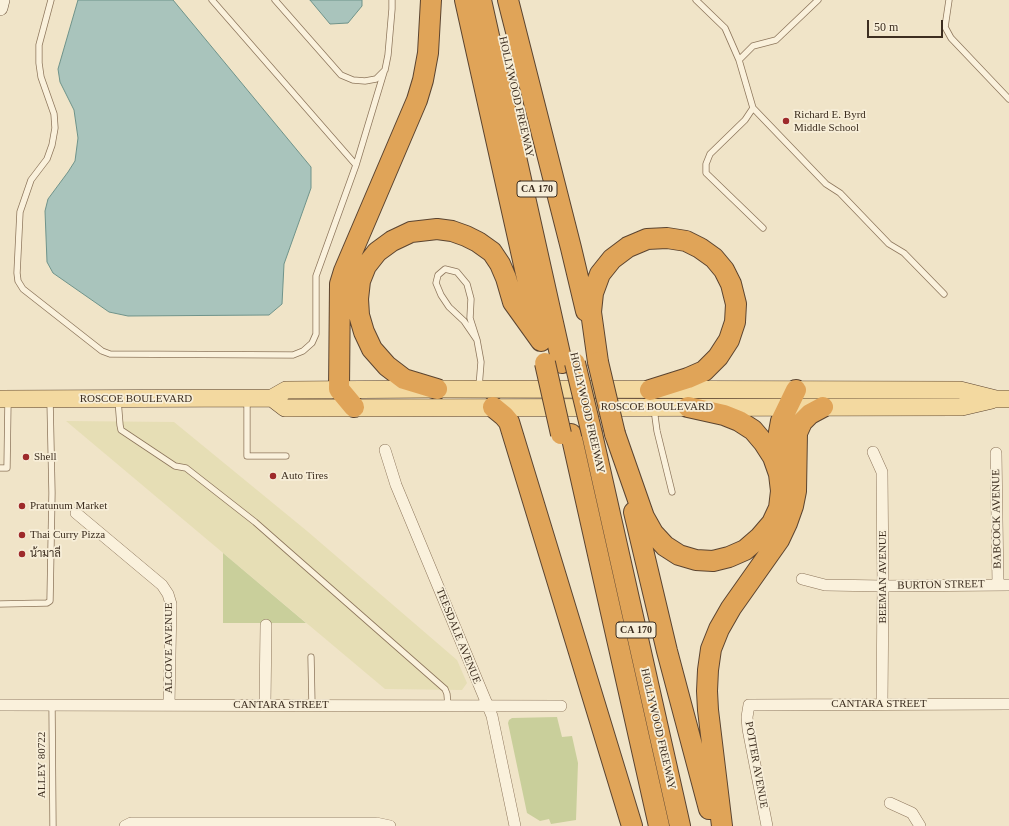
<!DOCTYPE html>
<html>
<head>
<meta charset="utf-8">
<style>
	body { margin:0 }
	#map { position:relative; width:1009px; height:826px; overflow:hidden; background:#f0e4c8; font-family:"Times New Roman",serif }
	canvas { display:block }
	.scale { position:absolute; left:867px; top:20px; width:76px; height:18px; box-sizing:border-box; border:2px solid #3d2e20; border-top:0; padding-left:5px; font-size:12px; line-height:14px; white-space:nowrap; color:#3d2e20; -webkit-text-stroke:3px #f7eed8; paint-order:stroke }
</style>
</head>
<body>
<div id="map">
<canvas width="1009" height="826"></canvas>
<div class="scale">50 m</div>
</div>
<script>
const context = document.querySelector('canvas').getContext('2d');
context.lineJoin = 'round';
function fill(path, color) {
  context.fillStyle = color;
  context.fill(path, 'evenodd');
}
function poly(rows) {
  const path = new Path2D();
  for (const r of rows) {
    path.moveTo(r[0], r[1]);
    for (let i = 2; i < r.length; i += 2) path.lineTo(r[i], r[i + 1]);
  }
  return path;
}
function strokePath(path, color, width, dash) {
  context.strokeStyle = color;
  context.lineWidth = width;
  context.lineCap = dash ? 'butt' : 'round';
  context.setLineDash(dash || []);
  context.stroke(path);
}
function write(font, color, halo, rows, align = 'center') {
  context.font = font + ' "Times New Roman",Sarabun,serif';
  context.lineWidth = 3.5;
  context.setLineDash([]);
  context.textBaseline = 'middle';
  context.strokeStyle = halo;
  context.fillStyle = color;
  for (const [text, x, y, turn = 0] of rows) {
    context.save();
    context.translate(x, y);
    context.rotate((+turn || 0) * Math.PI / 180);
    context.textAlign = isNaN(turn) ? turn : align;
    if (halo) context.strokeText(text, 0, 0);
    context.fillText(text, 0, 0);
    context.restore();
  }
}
fill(poly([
	[66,421,174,422,307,531,457,660,467,683,462,690,385,689]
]), '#e6deb5');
fill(poly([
	[223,553,306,623,223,623],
	[557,717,562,737,572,736,578,763,576,820,551,824,549,819,540,821,527,813,508,723,509,720,512,718]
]), '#c9cf9b');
const water = poly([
	[78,0,173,0,311,167,311,188,284,264,282,304,269,315,128,316,109,312,53,273,47,262,45,211,48,199,68,172,75,161,78,138,74,110,60,82,58,69,78,0],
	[310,0,362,0,362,6,348,23,330,24,310,0]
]);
fill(water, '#a9c4bc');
strokePath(water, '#6f938a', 1);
const lane = poly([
	[51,0,39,45,39,63,41,77,54,114,55,128,52,145,47,159,31,180,20,212,17,273,18,281,23,289,102,351,110,354,293,355,303,351,312,343,316,334,316,276,356,165,212,0],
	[275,0,341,75,353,80,365,81,376,79,385,70,388,55,392,9,392,0],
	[696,0,725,28,739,60],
	[949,0,945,27,951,38,1009,99],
	[753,108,826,184,840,193,889,244,904,253,944,294],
	[356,165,384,72],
	[763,228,706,173,706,164,710,154,745,120,753,108,739,60,753,46,776,40,818,0],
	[477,340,464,321,449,307,441,295,436,283,438,275,445,269,457,272,467,284,471,299,470,318,477,340,481,362,479,387],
	[118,400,120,425,121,430,175,466,186,468,255,522,445,689,447,694,448,706],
	[247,400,247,456,286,456],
	[654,409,657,431,672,492],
	[0,468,7,468,8,401],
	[0,604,47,603,50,601,52,493,50,400],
	[311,657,312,705],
	[52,705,53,826]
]);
const street = poly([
	[385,450,396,485,492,716,515,826],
	[873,452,882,472,883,586,882,704],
	[996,453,998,585],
	[76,513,162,585,168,594,171,604,169,705],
	[802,579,825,585,883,586,1009,585],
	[0,705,561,706],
	[265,705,266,625],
	[890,803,912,813,920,826],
	[125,826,131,823,376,823,390,826],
	[767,826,748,729,747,717,749,705,1009,704]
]);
const secondary = poly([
	[0,8,2,0]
]);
const primary = poly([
	[272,398,285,408,962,407,992,400],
	[0,399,272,398,286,390,437,389,960,390,996,399,1009,399]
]);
const highway = poly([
	[465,0,539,332],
	[481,0,562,363],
	[508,0,571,248,586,311],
	[598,362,591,312,593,293,600,274,612,259,628,247,647,239,667,238,686,241,700,248,714,258,724,270,731,284,736,304,735,322,729,340,718,357,704,371,688,378,650,390],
	[437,389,404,379,387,366,372,349,364,332,359,315,358,299,360,281,366,266,377,252,392,241,411,232,437,229,452,231,466,236,478,242,492,252,500,264,506,278,513,302,541,341],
	[354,407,339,389,340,284,344,271,417,100,423,80,428,53,431,0],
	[493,407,504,416,509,422,632,826],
	[571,434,659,826],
	[592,434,680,826],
	[615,434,644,517,653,533,665,546,679,555,696,560,713,561,729,557,745,550,760,537,772,523,779,508,781,491,779,474,773,457,764,443,753,430,739,421,724,415,688,407],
	[783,467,779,447,779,432,781,421,796,390],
	[634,512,667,651,709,809],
	[722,826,708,710,707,691,708,670,711,649,719,629,731,608,779,540,787,523,793,506,796,491,797,433,802,422,810,414,823,407]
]);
strokePath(lane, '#8d765c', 7);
strokePath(street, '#8d765c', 12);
strokePath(secondary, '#6f573f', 16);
strokePath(primary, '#5b4430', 18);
strokePath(highway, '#5b4430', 22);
strokePath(lane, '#faf1dc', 5.5);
strokePath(street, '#faf1dc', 11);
strokePath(secondary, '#faf1dc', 15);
strokePath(primary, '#f3d9a0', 17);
strokePath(highway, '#e0a458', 20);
const highwayBridge = poly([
	[598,362,615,434],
	[545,363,561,434],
	[575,363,592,434]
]);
strokePath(highwayBridge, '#5b4430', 22, []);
strokePath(highwayBridge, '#e0a458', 20);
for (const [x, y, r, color] of [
	[786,121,4,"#9e2a2b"],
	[26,457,4,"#9e2a2b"],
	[273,476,4,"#9e2a2b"],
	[22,506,4,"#9e2a2b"],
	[22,535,4,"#9e2a2b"],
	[22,554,4,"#9e2a2b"]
]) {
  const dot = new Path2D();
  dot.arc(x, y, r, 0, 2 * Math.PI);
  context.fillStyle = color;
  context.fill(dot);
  strokePath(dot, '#f7eed8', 1.5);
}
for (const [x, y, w] of [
	[537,189,40],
	[636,630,40]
]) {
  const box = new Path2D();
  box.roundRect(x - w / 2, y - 8, w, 16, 3);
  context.fillStyle = '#f7eed8';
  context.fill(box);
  strokePath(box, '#3d2e20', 1);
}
write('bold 10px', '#3d2e20', null, [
	["CA 170",537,189],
	["CA 170",636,630]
]);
write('11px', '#3d2e20', '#f7eed8', [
	["HOLLYWOOD FREEWAY",516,97,77],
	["ROSCOE BOULEVARD",136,399],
	["ROSCOE BOULEVARD",657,407],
	["HOLLYWOOD FREEWAY",587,413,77],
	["BABCOCK AVENUE",997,519,-91],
	["BEEMAN AVENUE",883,577,-90],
	["BURTON STREET",941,585,-1],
	["TEESDALE AVENUE",458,636,68],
	["ALCOVE AVENUE",169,648,-90],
	["CANTARA STREET",879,704],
	["CANTARA STREET",281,705],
	["HOLLYWOOD FREEWAY",658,729,77],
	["ALLEY 80722",42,765,-90],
	["POTTER AVENUE",756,765,80]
]);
write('11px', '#3d2e20', '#f7eed8', [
	["Richard E. Byrd",794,115],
	["Middle School",794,128],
	["Shell",34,457],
	["Auto Tires",281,476],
	["Pratunum Market",30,506],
	["Thai Curry Pizza",30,535],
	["น้ามาลี",30,554]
], 'left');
</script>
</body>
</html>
